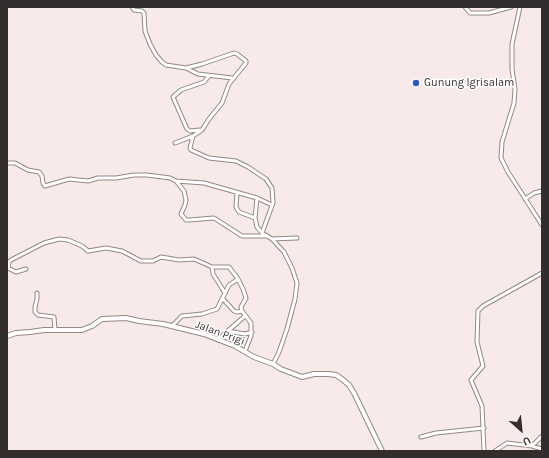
<!DOCTYPE html>
<html>
<head>
<meta charset="utf-8">
<style>
	body { margin:0 }
	#map { position:relative; width:549px; height:458px; overflow:hidden; background:#f8eae9; font-family:Karla,sans-serif }
	canvas { display:block }
	.frame { position:absolute; inset:0; border:8px solid #332e2d; pointer-events:none }
	.north { position:absolute; left:501px; top:410px; width:40px; height:40px; -webkit-text-stroke:3px #fff; paint-order:stroke; rotate:153deg; font-size:11px; font-weight:700; line-height:16px; text-align:center; color:#332e2d }
	.north::after { content:''; display:block; margin:auto; width:14px; height:18px; background:#332e2d; clip-path:polygon(50% 0,100% 100%,50% 72%,0 100%) }
</style>
</head>
<body>
<div id="map">
<canvas width="549" height="458"></canvas>
<div class="frame"></div>
<div class="north">U</div>
</div>
<script>
const context = document.querySelector('canvas').getContext('2d');
context.lineJoin = 'round';
function poly(rows) {
  const path = new Path2D();
  for (const r of rows) {
    path.moveTo(r[0], r[1]);
    for (let i = 2; i < r.length; i += 2) path.lineTo(r[i], r[i + 1]);
  }
  return path;
}
function strokePath(path, color, width, dash) {
  context.strokeStyle = color;
  context.lineWidth = width;
  context.lineCap = dash ? 'butt' : 'round';
  context.setLineDash(dash || []);
  context.stroke(path);
}
function write(font, color, halo, rows, align = 'center') {
  context.font = font + ' Karla,sans-serif';
  context.lineWidth = 3;
  context.setLineDash([]);
  context.textBaseline = 'middle';
  context.strokeStyle = halo;
  context.fillStyle = color;
  for (const [text, x, y, turn = 0] of rows) {
    context.save();
    context.translate(x, y);
    context.rotate((+turn || 0) * Math.PI / 180);
    context.textAlign = isNaN(turn) ? turn : align;
    if (halo) context.strokeText(text, 0, 0);
    context.fillText(text, 0, 0);
    context.restore();
  }
}
const street = poly([
	[132,7,134,10,142,11,144,13,145,31,150,44,156,55,162,62,166,65,186,68,202,64,234,53,237,54,246,61,246,63,229,84,222,103,209,119,202,130,193,136,190,148,191,150,209,158,236,161,248,167,266,179,272,188,273,203,262,233,272,239,284,252,292,268,297,283,295,299,287,329,279,352,273,364],
	[465,7,470,13,489,13,511,7],
	[520,7,512,44,512,69,515,89,514,103,502,142,501,158,508,172,542,225],
	[186,68,198,74,232,78],
	[200,130,190,131,187,129,173,97,181,90,204,82,209,76],
	[175,143,193,136],
	[7,163,15,163,28,170,39,172,42,176,43,183,45,186,69,179,88,181,98,178,116,178,134,175,147,175,170,178,176,181,184,191,186,200,185,205,181,214,186,220,189,220,214,218,242,236,267,236],
	[176,181,204,183,257,198,255,218,257,227,262,233],
	[237,193,236,207,239,212,255,218],
	[257,198,272,205],
	[525,199,534,193,542,191],
	[272,239,297,238],
	[212,267,213,274,225,293],
	[7,268,8,268,9,262,11,260,44,243,59,239,68,240,82,246,88,251,106,248,122,251,141,261,153,261,161,257,179,260,194,259,212,267,229,267,238,279,243,289,246,298,241,307,242,311,251,323,251,336,245,351],
	[8,268,16,272,26,269],
	[37,293,37,299,35,307,35,312,38,315,54,317,55,329],
	[223,299,234,311,237,312,242,311],
	[172,326,182,316,202,314,217,309,229,285,238,279],
	[228,331,245,334,252,332],
	[218,340,222,336,245,316],
	[421,437,436,433,484,428],
	[532,446,542,436],
	[484,451,482,406,471,380,483,366,477,342,478,311,483,306,542,273],
	[495,451,507,443,532,446,542,449]
]);
const secondary = poly([
	[7,336,16,333,30,332,44,330,82,330,92,326,102,319,126,318,139,321,163,324,204,334,235,346,254,357,273,364,281,369,302,377,314,374,328,374,336,375,342,379,349,385,354,393,382,451]
]);
strokePath(street, '#948786', 5);
strokePath(secondary, '#948786', 6);
strokePath(street, '#fff', 3);
strokePath(secondary, '#fff', 4);
for (const [x, y, r, color] of [
	[416,83,4,"#3157c7"]
]) {
  const dot = new Path2D();
  dot.arc(x, y, r, 0, 2 * Math.PI);
  context.fillStyle = color;
  context.fill(dot);
  strokePath(dot, '#fff', 1.5);
}
write('11px', '#332e2d', '#fff', [
	["Gunung Igrisalam",424,83]
], 'left');
write('11px', '#332e2d', '#fff', [
	["Jalan Prigi",220,333,20]
]);
</script>
</body>
</html>
